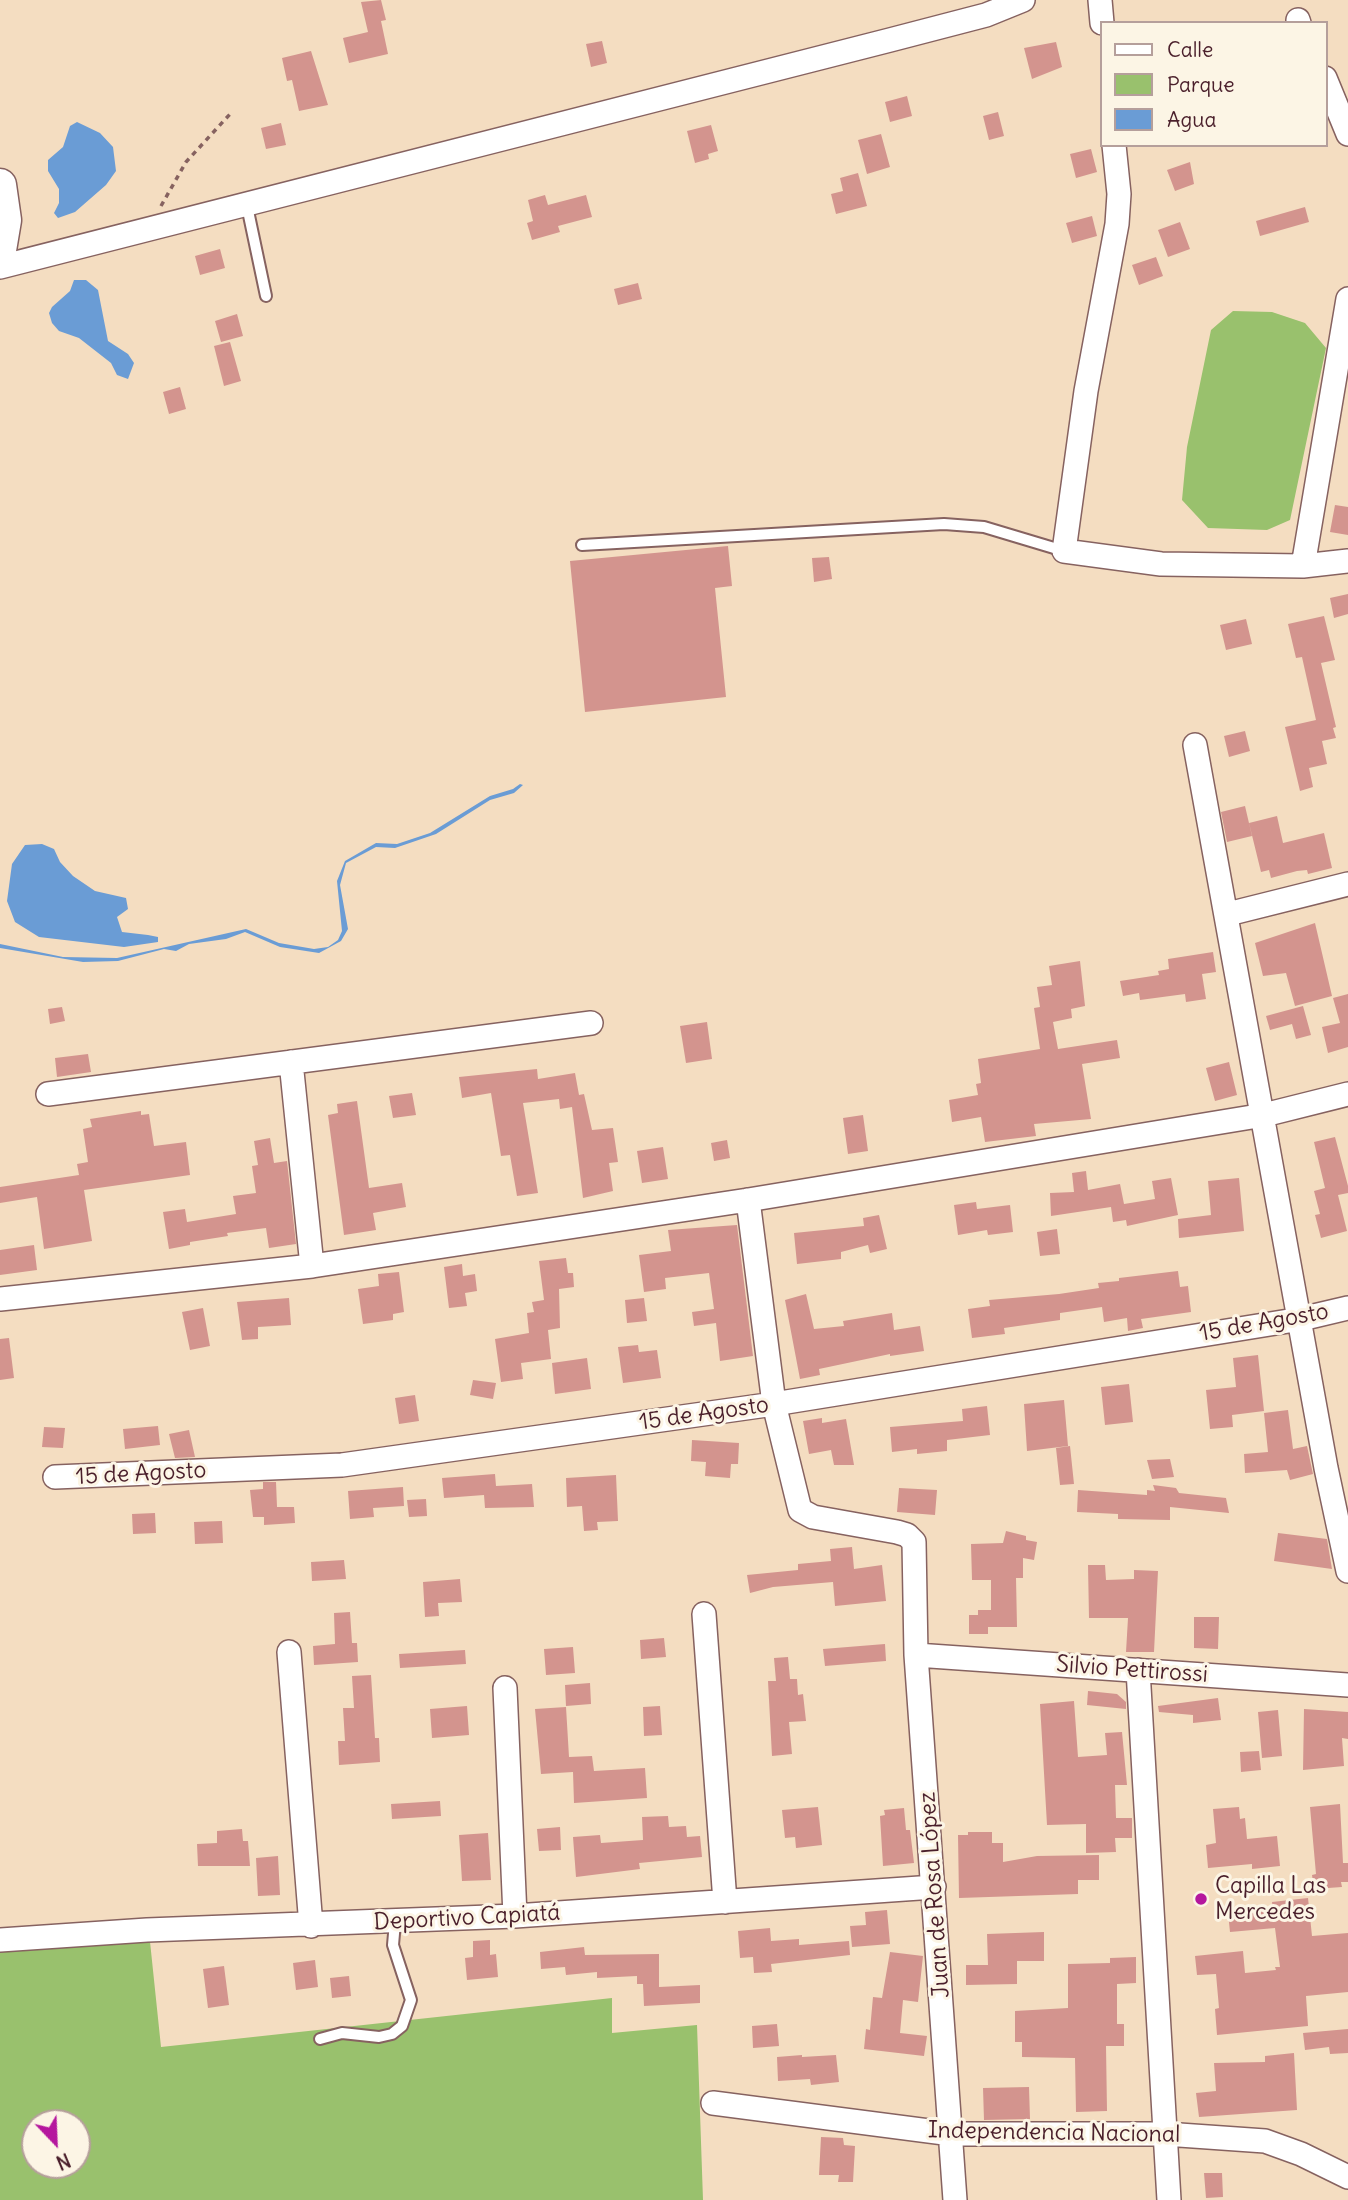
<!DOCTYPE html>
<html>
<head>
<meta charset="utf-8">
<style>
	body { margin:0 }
	#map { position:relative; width:1348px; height:2200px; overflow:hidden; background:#f4ddc1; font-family:Delius,sans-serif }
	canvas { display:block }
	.legend { position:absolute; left:1100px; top:21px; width:228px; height:126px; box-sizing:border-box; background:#fcf5e5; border:2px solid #b59f9b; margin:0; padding:9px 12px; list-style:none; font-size:21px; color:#4a1f2b }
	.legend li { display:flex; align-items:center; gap:14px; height:35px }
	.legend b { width:35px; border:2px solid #b59f9b }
	.north { position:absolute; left:21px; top:2109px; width:70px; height:70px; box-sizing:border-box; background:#fcf5e5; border:2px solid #b59f9b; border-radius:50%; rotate:157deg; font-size:19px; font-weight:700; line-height:28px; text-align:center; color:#4a1f2b }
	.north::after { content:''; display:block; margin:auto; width:24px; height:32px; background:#b5179e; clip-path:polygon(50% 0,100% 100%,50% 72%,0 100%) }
</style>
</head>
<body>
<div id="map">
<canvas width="1348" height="2200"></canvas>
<ul class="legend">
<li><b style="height:9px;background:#fff"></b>Calle</li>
<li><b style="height:19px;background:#99c16d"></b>Parque</li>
<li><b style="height:19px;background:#6a9cd5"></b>Agua</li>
</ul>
<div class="north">N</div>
</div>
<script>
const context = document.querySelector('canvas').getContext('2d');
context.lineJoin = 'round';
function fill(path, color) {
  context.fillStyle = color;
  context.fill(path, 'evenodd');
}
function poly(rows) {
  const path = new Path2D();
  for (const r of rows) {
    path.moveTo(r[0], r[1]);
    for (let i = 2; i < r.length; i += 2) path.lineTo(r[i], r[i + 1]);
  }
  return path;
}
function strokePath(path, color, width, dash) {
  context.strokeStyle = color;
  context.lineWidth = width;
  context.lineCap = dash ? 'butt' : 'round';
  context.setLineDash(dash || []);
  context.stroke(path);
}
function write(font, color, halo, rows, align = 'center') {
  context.font = font + ' Delius,sans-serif';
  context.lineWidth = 6;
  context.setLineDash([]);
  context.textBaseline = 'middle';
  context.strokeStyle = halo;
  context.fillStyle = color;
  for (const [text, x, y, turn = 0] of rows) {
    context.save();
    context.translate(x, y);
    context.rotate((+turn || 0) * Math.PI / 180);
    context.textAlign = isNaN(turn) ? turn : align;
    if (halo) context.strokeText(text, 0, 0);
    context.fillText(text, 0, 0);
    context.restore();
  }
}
fill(poly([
	[1233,311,1272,312,1305,323,1326,348,1290,520,1267,530,1208,528,1182,500,1187,447,1211,330],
	[149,1932,161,2047,612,1998,612,2033,697,2025,703,2200,0,2200,0,1942],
	[35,2123,77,2123,77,2165,35,2165]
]), '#99c16d');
fill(poly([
	[77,122,100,133,113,147,116,171,106,185,75,212,58,218,54,213,59,203,59,189,48,171,48,160,63,147,70,126],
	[74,280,86,280,98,290,108,341,128,354,134,363,128,379,117,375,111,363,79,338,59,331,52,323,49,313,52,307,70,291],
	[520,784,523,785,514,793,490,800,436,834,395,848,376,847,346,863,340,885,348,929,341,941,319,953,280,947,245,932,226,939,189,944,176,951,164,949,118,961,83,962,0,948,0,944,63,957,117,958,246,929,279,943,314,949,328,947,338,940,342,931,337,881,345,861,376,843,397,844,430,833,490,796,513,789],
	[42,844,54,849,60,862,73,876,95,891,126,898,128,909,117,917,122,932,148,935,158,937,158,942,124,947,39,937,15,922,7,901,12,864,25,845]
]), '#6a9cd5');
fill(poly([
	[381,0,386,20,381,21,388,54,349,63,343,38,368,32,361,2],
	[602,41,607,63,591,67,586,44],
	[1056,42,1062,67,1032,79,1024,48],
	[311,51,328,105,299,111,292,80,287,81,282,58],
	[907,96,912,116,890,122,885,102],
	[998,112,1004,136,989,140,983,116],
	[281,123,286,145,266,149,261,128],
	[711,125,718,151,708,154,709,159,695,163,687,131],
	[881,134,890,167,867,174,858,140],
	[1091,149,1097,172,1076,178,1070,154],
	[1190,162,1194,184,1175,191,1167,170],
	[858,173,867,206,836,214,831,194,843,191,840,178],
	[545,195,548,205,586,195,592,217,558,226,560,232,532,240,527,223,533,221,528,200],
	[1305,207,1309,222,1260,236,1256,221],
	[1092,216,1097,236,1072,243,1066,223],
	[1180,222,1190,249,1168,257,1158,230],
	[220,249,225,268,200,275,195,256],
	[1156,257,1163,276,1139,285,1132,265],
	[638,283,642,299,618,305,614,289],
	[237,314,243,336,221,342,215,321],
	[230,342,241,381,224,386,214,346],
	[180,387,186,409,169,414,163,392],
	[1335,505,1348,507,1348,535,1330,532],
	[728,546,732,586,715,588,726,697,585,712,570,561],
	[829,557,832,579,814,582,812,558],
	[1348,594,1348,614,1334,618,1330,598],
	[1324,616,1335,660,1321,663,1336,727,1333,728,1336,738,1322,741,1327,764,1309,768,1313,787,1300,791,1285,727,1316,720,1302,657,1296,658,1288,624],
	[1246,619,1252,644,1226,650,1220,625],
	[1245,731,1250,751,1229,757,1224,736],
	[1245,806,1252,836,1227,842,1221,812],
	[1277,816,1283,843,1324,833,1332,868,1308,874,1307,870,1297,871,1271,878,1269,870,1261,872,1249,823],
	[1315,923,1332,996,1295,1006,1286,973,1263,976,1255,943],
	[1213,952,1216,972,1202,974,1206,999,1186,1002,1185,994,1140,1000,1139,993,1123,996,1120,981,1159,975,1158,971,1169,969,1168,959],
	[1080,961,1085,1006,1071,1009,1072,1018,1053,1022,1058,1049,1117,1040,1120,1058,1082,1064,1091,1119,1034,1124,1036,1136,985,1142,981,1117,952,1122,949,1100,978,1095,976,1084,981,1083,978,1059,1040,1049,1034,1008,1040,1007,1037,987,1052,985,1049,966],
	[1348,994,1348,1047,1328,1053,1322,1027,1340,1023,1333,998],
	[1303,1006,1311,1035,1296,1039,1292,1024,1270,1030,1266,1016],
	[62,1007,65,1021,50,1024,48,1009],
	[707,1022,712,1059,686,1063,680,1026],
	[88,1054,91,1072,57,1077,55,1058],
	[1229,1062,1237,1095,1215,1101,1206,1068],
	[537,1069,538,1079,575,1073,579,1095,584,1094,592,1130,613,1128,618,1162,609,1163,613,1191,583,1198,572,1107,560,1109,559,1099,523,1103,538,1193,517,1196,510,1155,501,1156,491,1093,462,1098,459,1077],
	[412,1093,416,1115,393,1118,389,1096],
	[357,1101,369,1188,402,1183,406,1207,373,1213,376,1230,344,1235,328,1115,338,1113,337,1104],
	[141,1111,141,1115,149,1114,154,1146,186,1142,190,1175,84,1190,92,1241,44,1249,37,1197,0,1203,0,1187,79,1175,77,1164,88,1162,83,1129,92,1127,90,1119],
	[863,1115,868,1151,848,1154,843,1118],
	[1335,1137,1348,1186,1348,1193,1338,1195,1347,1231,1321,1238,1315,1215,1320,1214,1314,1191,1325,1188,1314,1142],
	[270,1138,274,1163,287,1161,296,1244,269,1248,266,1228,227,1233,228,1236,190,1242,190,1245,169,1249,163,1212,185,1209,187,1222,236,1214,233,1196,256,1193,252,1166,258,1165,254,1141],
	[727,1140,730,1158,714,1161,711,1143],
	[663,1147,668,1179,642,1183,637,1151],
	[1086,1171,1088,1190,1120,1184,1124,1204,1155,1199,1152,1181,1171,1178,1178,1215,1127,1226,1126,1220,1113,1222,1111,1207,1051,1216,1050,1193,1074,1192,1072,1173],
	[1239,1178,1244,1231,1179,1238,1178,1219,1211,1215,1208,1181],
	[976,1202,977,1209,1010,1205,1013,1232,988,1235,987,1230,958,1235,954,1205],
	[879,1215,887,1249,870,1253,868,1245,841,1252,841,1259,797,1264,794,1233,864,1226,863,1218],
	[737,1225,753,1356,720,1361,716,1323,694,1326,692,1312,714,1309,709,1273,665,1278,666,1289,644,1292,639,1255,671,1251,668,1230],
	[1057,1229,1060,1254,1040,1256,1037,1232],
	[34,1245,37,1270,0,1275,0,1250],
	[566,1258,568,1273,573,1273,574,1287,559,1289,560,1328,548,1330,551,1359,521,1363,523,1379,501,1382,495,1339,529,1333,527,1313,534,1312,532,1302,544,1300,539,1261],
	[462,1264,463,1276,475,1274,477,1291,465,1293,467,1306,449,1308,444,1267],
	[1178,1271,1180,1287,1188,1286,1191,1312,1141,1319,1143,1328,1128,1331,1127,1318,1104,1322,1102,1307,1060,1313,1060,1320,1004,1328,1005,1334,972,1338,968,1309,990,1306,989,1300,1059,1294,1099,1288,1098,1283,1119,1281,1119,1278],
	[399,1272,404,1312,393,1314,393,1320,363,1324,358,1289,379,1286,378,1274],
	[806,1294,814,1329,844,1326,843,1321,892,1313,894,1330,920,1326,924,1351,890,1356,890,1354,819,1369,820,1375,800,1379,785,1300],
	[289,1298,291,1325,258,1327,258,1339,242,1340,237,1302],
	[644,1298,647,1321,627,1323,625,1300],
	[203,1308,210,1346,190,1350,182,1312],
	[9,1338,14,1378,0,1380,0,1339],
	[638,1345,639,1352,657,1350,661,1378,623,1383,618,1347],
	[1258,1355,1264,1411,1232,1415,1233,1427,1210,1429,1206,1390,1236,1387,1233,1358],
	[587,1358,591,1389,555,1394,552,1363],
	[473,1380,496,1383,493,1399,470,1395],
	[1129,1384,1133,1422,1105,1425,1101,1387],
	[415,1395,419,1421,399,1424,395,1398],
	[1064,1400,1068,1446,1027,1451,1024,1404],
	[987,1406,990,1435,947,1440,947,1451,917,1454,917,1449,892,1452,890,1427,963,1421,962,1409],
	[1288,1410,1293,1449,1307,1446,1313,1474,1290,1480,1287,1470,1245,1473,1244,1454,1268,1452,1264,1413],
	[822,1418,822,1423,846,1419,854,1465,834,1465,831,1450,809,1454,803,1421],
	[158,1426,160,1445,125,1449,123,1429],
	[44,1427,65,1428,63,1448,42,1447],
	[189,1430,195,1457,175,1458,169,1434],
	[692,1440,739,1443,738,1464,731,1464,730,1478,705,1476,706,1462,691,1461],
	[1070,1446,1074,1484,1060,1485,1056,1448],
	[1170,1459,1174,1477,1152,1479,1147,1460],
	[495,1474,496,1486,532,1484,534,1507,485,1508,484,1495,444,1498,442,1478],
	[616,1475,618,1521,597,1522,598,1530,584,1531,582,1506,567,1507,566,1478],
	[263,1482,276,1482,277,1507,294,1507,295,1523,264,1525,264,1517,253,1517,250,1490,263,1489],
	[1153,1485,1176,1488,1179,1493,1226,1498,1229,1513,1170,1507,1170,1520,1118,1519,1118,1514,1077,1512,1078,1490,1147,1495,1147,1490,1155,1491],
	[403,1487,404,1506,373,1508,374,1517,350,1519,348,1491],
	[899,1488,937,1490,935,1515,897,1512],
	[426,1499,427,1516,409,1517,407,1500],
	[155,1513,156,1533,133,1534,132,1514],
	[222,1521,223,1543,195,1544,194,1522],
	[1006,1531,1026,1536,1026,1540,1037,1542,1034,1560,1023,1558,1023,1578,1016,1578,1017,1627,988,1627,988,1634,969,1634,969,1615,978,1615,978,1610,991,1610,991,1580,972,1580,971,1544,1003,1543],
	[1278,1533,1327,1539,1332,1569,1274,1561],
	[852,1547,854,1569,882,1565,886,1601,835,1606,833,1582,773,1587,750,1593,747,1575,798,1570,798,1564,831,1561,830,1549],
	[344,1560,346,1579,312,1581,311,1562],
	[1088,1565,1105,1565,1106,1580,1134,1579,1134,1570,1158,1571,1154,1652,1126,1652,1128,1618,1089,1618],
	[460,1579,462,1602,438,1603,439,1616,425,1617,423,1582],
	[350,1612,352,1643,357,1643,358,1662,314,1665,313,1646,335,1644,334,1613],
	[1194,1617,1219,1617,1218,1649,1194,1648],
	[664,1638,666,1657,641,1659,640,1640],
	[885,1644,886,1661,825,1666,823,1649],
	[573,1647,575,1673,546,1675,544,1649],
	[465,1650,466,1664,400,1668,399,1654],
	[788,1657,790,1679,797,1679,798,1695,803,1694,806,1721,789,1722,792,1754,772,1756,768,1681,776,1681,774,1658],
	[371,1675,375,1738,379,1738,380,1762,339,1765,338,1741,345,1741,343,1708,354,1708,352,1676],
	[590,1683,591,1704,566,1706,565,1685],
	[1088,1691,1117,1694,1126,1702,1126,1709,1087,1705],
	[1218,1698,1221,1720,1193,1723,1193,1715,1159,1712,1158,1706],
	[1074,1701,1078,1757,1107,1755,1105,1733,1122,1732,1127,1785,1115,1785,1116,1818,1132,1818,1132,1838,1115,1838,1116,1852,1086,1853,1086,1824,1047,1825,1040,1704],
	[467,1706,469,1735,432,1738,430,1709],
	[660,1706,662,1735,644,1736,643,1707],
	[566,1707,569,1757,592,1756,594,1771,645,1768,647,1798,574,1803,573,1772,541,1774,535,1709],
	[1304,1709,1348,1712,1348,1739,1342,1738,1344,1766,1303,1770],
	[1278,1710,1282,1756,1262,1758,1258,1712],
	[1259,1751,1261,1770,1241,1772,1240,1752],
	[440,1801,441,1816,392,1819,391,1804],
	[1340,1804,1343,1863,1348,1863,1348,1882,1341,1882,1342,1887,1314,1889,1312,1875,1316,1874,1310,1807],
	[818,1807,822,1845,796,1848,795,1837,785,1838,782,1810],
	[1239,1807,1240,1819,1245,1818,1247,1839,1277,1836,1280,1866,1252,1869,1252,1864,1208,1868,1206,1845,1216,1843,1213,1809],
	[904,1808,906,1830,910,1830,914,1863,883,1866,880,1816,885,1815,884,1810],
	[668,1816,669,1827,686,1826,687,1837,700,1836,702,1857,639,1863,640,1869,576,1877,573,1837,600,1835,601,1843,643,1840,642,1817],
	[560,1827,561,1850,539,1851,537,1829],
	[242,1829,243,1841,248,1841,250,1866,198,1866,197,1844,217,1843,217,1831],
	[968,1832,992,1832,992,1843,1003,1843,1003,1862,1037,1856,1099,1855,1099,1880,1078,1880,1078,1894,959,1898,958,1835,968,1835],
	[488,1833,491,1880,462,1881,459,1835],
	[278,1856,280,1895,258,1896,256,1858],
	[1308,1898,1312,1936,1348,1933,1348,1992,1306,1996,1308,2026,1217,2035,1215,2009,1219,2008,1216,1974,1197,1975,1195,1956,1243,1951,1245,1973,1276,1970,1275,1967,1280,1967,1275,1928,1230,1932,1228,1913,1273,1909,1272,1902],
	[887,1910,890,1944,852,1947,850,1926,866,1925,865,1912],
	[770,1928,771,1941,799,1939,799,1945,849,1941,850,1955,771,1964,772,1972,754,1973,753,1957,740,1958,738,1931],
	[1044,1932,1044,1961,1017,1961,1017,1984,966,1985,966,1965,988,1965,987,1934],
	[490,1940,490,1955,496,1954,498,1977,467,1980,465,1958,473,1957,473,1941],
	[584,1947,585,1955,659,1954,659,1987,700,1985,700,2003,644,2006,643,1984,637,1984,637,1976,597,1978,597,1972,566,1975,565,1967,541,1969,540,1952],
	[890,1952,923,1956,918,2002,903,2000,900,2033,927,2036,924,2056,864,2049,866,2029,870,2030,873,1997,882,1998],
	[1136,1957,1136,1983,1117,1984,1117,2024,1124,2024,1124,2046,1106,2046,1107,2111,1076,2112,1075,2058,1022,2057,1022,2042,1015,2042,1015,2011,1068,2008,1068,1964,1110,1963,1110,1958],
	[315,1960,318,1987,296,1990,293,1963],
	[224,1966,229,2005,208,2008,203,1969],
	[349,1976,351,1996,332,1998,330,1978],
	[777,2024,779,2046,753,2048,752,2026],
	[1348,2029,1348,2053,1330,2054,1329,2047,1305,2050,1303,2033],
	[1294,2053,1297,2110,1199,2117,1196,2093,1216,2091,1214,2063,1265,2062,1265,2056],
	[802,2055,802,2057,836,2055,839,2082,811,2085,810,2079,778,2081,777,2057],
	[1029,2087,1030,2119,984,2120,983,2088],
	[821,2137,843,2138,844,2145,855,2146,853,2182,838,2182,839,2175,819,2175],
	[1204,2173,1222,2173,1223,2197,1206,2198]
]), '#d3948e');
const lane = poly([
	[247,206,266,296],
	[582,545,944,524,984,527,1064,551],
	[320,2039,342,2033,379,2037,392,2034,402,2026,411,2000,393,1945,395,1922]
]);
const street = poly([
	[1100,0,1102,23],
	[1298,20,1299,23],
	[1325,78,1348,134],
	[1114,145,1119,194,1117,224,1086,391,1064,551,1161,564,1303,566,1348,561],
	[0,267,890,40,986,15,1023,0],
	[1303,566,1348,299],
	[1195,745,1326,1468,1348,1571],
	[1228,914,1348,884],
	[291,1062,312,1266],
	[48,1094,591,1023],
	[748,1200,774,1404,800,1510,813,1517,897,1532,907,1535,914,1542,916,1655,955,2200],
	[0,1299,312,1266,748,1200,1264,1115,1348,1094],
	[55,1477,342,1465,774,1404,1301,1319,1348,1308],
	[704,1614,725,1902],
	[289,1652,311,1926],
	[916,1655,1348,1685],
	[1138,1670,1169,2200],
	[505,1688,515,1916],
	[0,1940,147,1930,515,1916,934,1887],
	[713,2103,952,2134,1165,2134,1265,2141,1301,2154,1348,2177]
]);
const secondary = poly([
	[0,185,5,220,0,250]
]);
strokePath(lane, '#866260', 14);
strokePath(street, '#866260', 26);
strokePath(secondary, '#866260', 35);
strokePath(poly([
	[161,206,186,162,231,113]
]), '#866260', 3.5, [5, 5]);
strokePath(lane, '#fff', 10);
strokePath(street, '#fff', 23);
strokePath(secondary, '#fff', 32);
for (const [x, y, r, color] of [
	[1201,1899,7,"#b5179e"]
]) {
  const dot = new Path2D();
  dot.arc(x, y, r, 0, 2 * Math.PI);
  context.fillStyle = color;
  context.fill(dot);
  strokePath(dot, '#fcf5e5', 2.5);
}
write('23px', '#4a1f2b', '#fcf5e5', [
	["15 de Agosto",1264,1323,-10],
	["15 de Agosto",704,1414,-8],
	["15 de Agosto",141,1474,-3],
	["Silvio Pettirossi",1132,1670,4],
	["Juan de Rosa López",935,1895,-94],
	["Deportivo Capiatá",467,1918,-3],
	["Independencia Nacional",1054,2133,1]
]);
write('23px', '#4a1f2b', '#fcf5e5', [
	["Capilla Las",1215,1886],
	["Mercedes",1215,1912]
], 'left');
</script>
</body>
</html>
